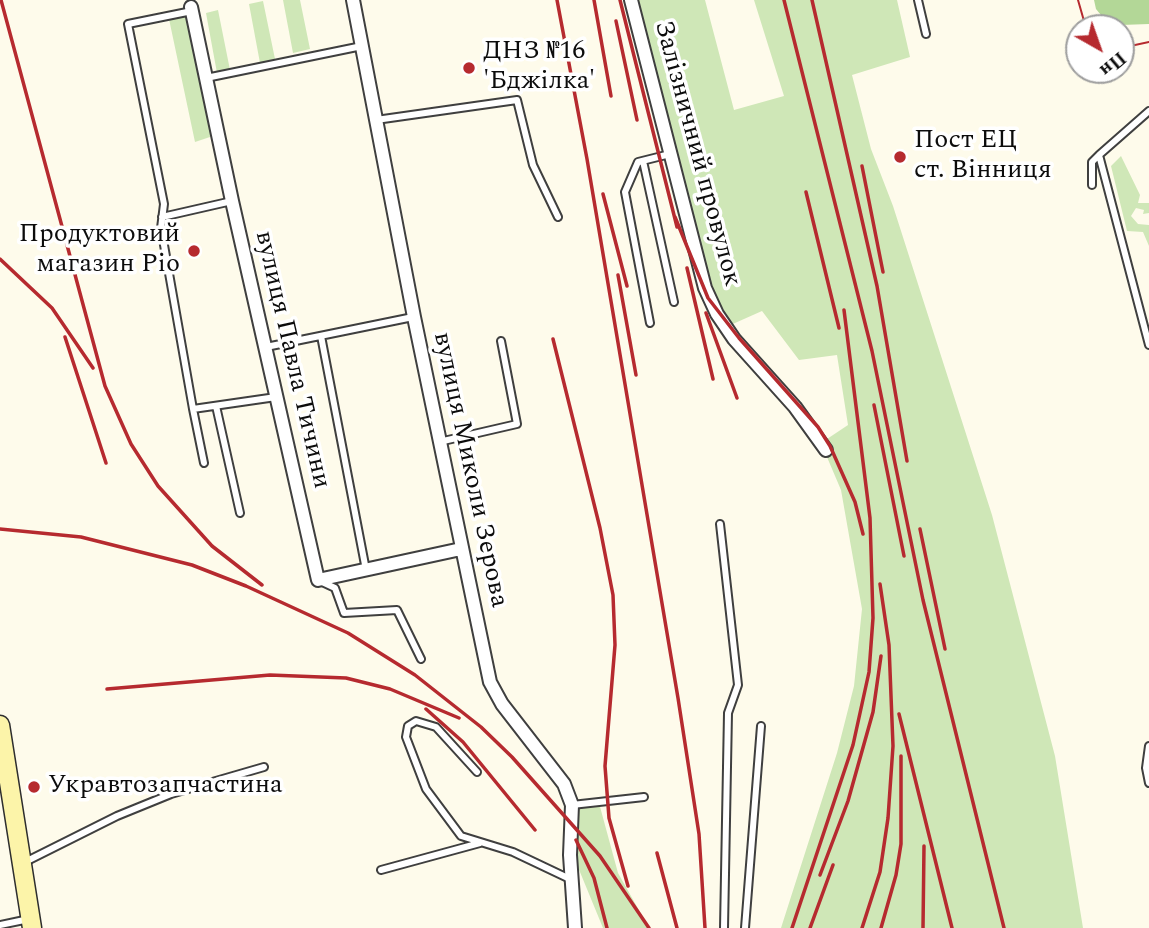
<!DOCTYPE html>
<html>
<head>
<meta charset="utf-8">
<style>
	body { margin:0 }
	#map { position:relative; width:1149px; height:928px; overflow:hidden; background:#fefbeb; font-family:Spectral,serif }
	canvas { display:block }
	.north { position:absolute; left:1065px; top:14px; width:70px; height:70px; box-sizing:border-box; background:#fff; border:2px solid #9e9e9e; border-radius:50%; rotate:140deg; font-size:19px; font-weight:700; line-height:28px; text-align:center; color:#0c0c0c }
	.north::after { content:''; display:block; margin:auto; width:24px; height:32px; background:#b62a2f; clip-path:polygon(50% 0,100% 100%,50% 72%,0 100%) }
</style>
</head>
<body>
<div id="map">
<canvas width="1149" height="928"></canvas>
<div class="north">Пн</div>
</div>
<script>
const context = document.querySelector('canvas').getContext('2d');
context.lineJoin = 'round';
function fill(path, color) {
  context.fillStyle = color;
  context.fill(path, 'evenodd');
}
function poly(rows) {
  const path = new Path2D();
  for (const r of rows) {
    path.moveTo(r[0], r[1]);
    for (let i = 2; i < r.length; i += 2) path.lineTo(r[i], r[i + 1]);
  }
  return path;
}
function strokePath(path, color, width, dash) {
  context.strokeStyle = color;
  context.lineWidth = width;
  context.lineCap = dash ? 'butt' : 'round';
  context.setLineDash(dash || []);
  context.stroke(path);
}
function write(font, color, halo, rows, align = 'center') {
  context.font = font + ' Spectral,serif';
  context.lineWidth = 7;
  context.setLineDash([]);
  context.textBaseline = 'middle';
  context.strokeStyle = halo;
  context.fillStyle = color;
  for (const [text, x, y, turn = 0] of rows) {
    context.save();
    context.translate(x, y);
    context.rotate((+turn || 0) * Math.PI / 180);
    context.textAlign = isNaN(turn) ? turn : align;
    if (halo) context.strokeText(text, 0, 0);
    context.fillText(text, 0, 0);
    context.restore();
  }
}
fill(poly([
	[283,0,300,0,310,49,293,53],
	[631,0,705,0,734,110,784,96,754,0,897,0,910,57,852,75,871,149,893,206,992,515,1055,756,1083,928,781,928,837,753,854,686,862,609,841,490,821,443,848,425,837,355,799,360,762,311,726,327,716,312],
	[263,1,275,59,260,63,249,4],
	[218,10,230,70,217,73,206,13],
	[187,14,213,136,195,142,169,19],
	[1121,156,1140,195,1138,203,1149,203,1149,213,1143,214,1144,210,1136,208,1131,216,1138,224,1149,225,1149,246,1143,232,1127,231,1111,166],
	[599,803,618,873,649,928,603,928,573,855,579,806]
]), '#cfe7b7');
fill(poly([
	[1094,0,1149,0,1149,24,1121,25,1105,20,1096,9]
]), '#b3d797');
const service = poly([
	[918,0,926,34],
	[192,11,128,24,164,204,161,228,193,409,276,397],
	[206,78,362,46],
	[1149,111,1099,155,1149,345],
	[376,120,517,100,533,165,558,217],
	[643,161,674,302],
	[1092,185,1092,162,1099,155],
	[162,217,232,201],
	[650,323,625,192,638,162,670,154],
	[321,336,366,570],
	[266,347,413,317],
	[216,406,240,513],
	[193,409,204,463],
	[439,442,517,424,501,341],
	[720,524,738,685,728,713,724,928],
	[320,581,335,588,344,613,397,610,421,659],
	[1149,746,1146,768,1149,783],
	[477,772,436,727,416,721,408,726,406,737,426,789,461,836,513,852,572,880],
	[572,805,644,797],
	[23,863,117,816,171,794,264,767],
	[381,870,480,843],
	[0,925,29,919],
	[745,928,761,726]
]);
const minor = poly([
	[353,0,414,317,490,682,502,704,564,784,572,805,570,855,575,928],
	[631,0,705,288,717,314,734,339,795,407,826,450],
	[191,7,232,201,318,580,461,549]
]);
const secondary = poly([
	[0,725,32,928]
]);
strokePath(service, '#3f3f3f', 10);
strokePath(minor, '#3f3f3f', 16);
strokePath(secondary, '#2e2e2e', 21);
strokePath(service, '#fff', 6);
strokePath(minor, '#fff', 12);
strokePath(secondary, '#fcf4a9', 18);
strokePath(poly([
	[1078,0,1086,28],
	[1121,48,1149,42]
]), '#b62a2f', 2);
strokePath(poly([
	[1,0,105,386,131,444,158,486,212,546,262,585],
	[557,0,587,159,678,698,699,834,705,928],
	[594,0,611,96],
	[620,0,677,227],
	[784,0,872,351,923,600,1004,928],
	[812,0,877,286,907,461],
	[616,21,637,120],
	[862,166,883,272],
	[806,192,839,328],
	[603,194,627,286],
	[675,217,708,298,739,338,818,427,830,446,855,502,863,534],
	[0,259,52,308,93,368],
	[687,268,713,379],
	[618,275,636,375],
	[706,313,737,398],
	[65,337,106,463],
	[553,339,600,528,613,595,615,645,605,766,609,818,628,886],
	[874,405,904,556],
	[0,529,81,537,192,565,246,586,348,633,415,675,481,727,512,757,600,856,649,928],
	[920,529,945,649],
	[107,689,270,675,346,678,390,689,459,718],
	[426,709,463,742,535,830],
	[899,714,952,928],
	[576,840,594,878,607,928],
	[657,853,677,928],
	[820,875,848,801,873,712,881,656],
	[792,928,853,745,869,672,873,618,870,518,844,310],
	[810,928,833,865],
	[862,928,880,872,888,818,893,746,889,645,880,584],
	[881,928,896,875,901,844,901,756],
	[923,928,924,846]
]), '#b62a2f', 3.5);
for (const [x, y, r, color] of [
	[469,68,7,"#b62a2f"],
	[900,157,7,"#b62a2f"],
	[194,251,7,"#b62a2f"],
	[34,787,7,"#b62a2f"]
]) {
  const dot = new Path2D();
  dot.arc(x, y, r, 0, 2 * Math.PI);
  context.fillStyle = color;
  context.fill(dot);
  strokePath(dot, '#fff', 2.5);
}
write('26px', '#0c0c0c', '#fff', [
	["ДНЗ №16",483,53],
	["'Бджілка'",483,83],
	["Пост ЕЦ",914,142],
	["ст. Вінниця",914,172],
	["Продуктовий",180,236,"right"],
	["магазин Ріо",180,266,"right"],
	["Укравтозапчастина",48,787]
], 'left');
write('26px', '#0c0c0c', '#fff', [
	["Залізничний провулок",696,154,75],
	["вулиця Павла Тичини",291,360,77],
	["вулиця Миколи Зерова",469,470,78]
]);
</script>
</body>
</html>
